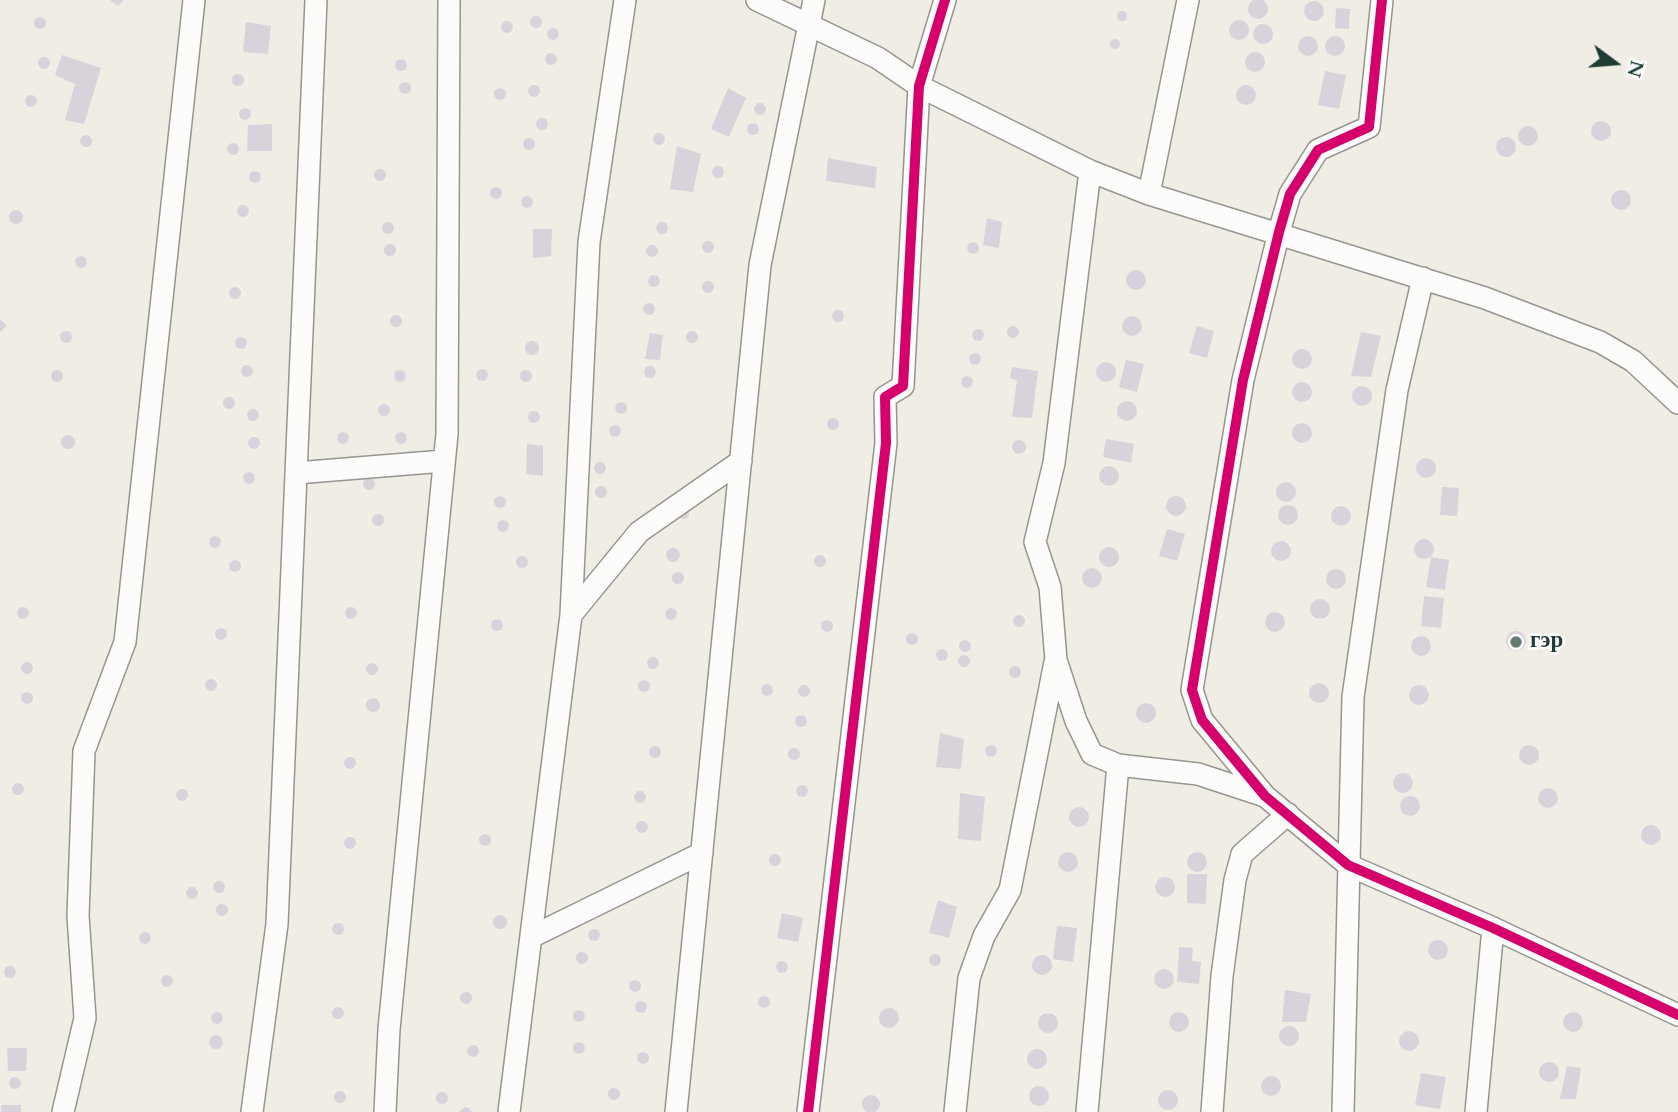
<!DOCTYPE html>
<html>
<head>
<meta charset="utf-8">
<style>
	body { margin:0 }
	#map { position:relative; width:1678px; height:1112px; overflow:hidden; background:#f0ede4; font-family:Cardo,serif }
	canvas { display:block }
	.north { position:absolute; left:1580px; top:28px; width:70px; height:70px; -webkit-text-stroke:5px #fff; paint-order:stroke; rotate:106deg; font-size:19px; font-weight:700; line-height:28px; text-align:center; color:#1f3d34 }
	.north::after { content:''; display:block; margin:auto; width:24px; height:32px; background:#1f3d34; clip-path:polygon(50% 0,100% 100%,50% 72%,0 100%) }
</style>
</head>
<body>
<div id="map">
<canvas width="1678" height="1112"></canvas>
<div class="north">N</div>
</div>
<script>
const context = document.querySelector('canvas').getContext('2d');
context.lineJoin = 'round';
function fill(path, color) {
  context.fillStyle = color;
  context.fill(path, 'evenodd');
}
function poly(rows) {
  const path = new Path2D();
  for (const r of rows) {
    if (r.length === 3) {
      path.moveTo(r[0] + r[2], r[1]);
      path.arc(r[0], r[1], r[2], 0, 2 * Math.PI);
      continue;
    }
    path.moveTo(r[0], r[1]);
    for (let i = 2; i < r.length; i += 2) path.lineTo(r[i], r[i + 1]);
  }
  return path;
}
function strokePath(path, color, width, dash) {
  context.strokeStyle = color;
  context.lineWidth = width;
  context.lineCap = dash ? 'butt' : 'round';
  context.setLineDash(dash || []);
  context.stroke(path);
}
function write(font, color, halo, rows, align = 'center') {
  context.font = font + ' Cardo,serif';
  context.lineWidth = 5;
  context.setLineDash([]);
  context.textBaseline = 'middle';
  context.strokeStyle = halo;
  context.fillStyle = color;
  for (const [text, x, y, turn = 0] of rows) {
    context.save();
    context.translate(x, y);
    context.rotate((+turn || 0) * Math.PI / 180);
    context.textAlign = isNaN(turn) ? turn : align;
    if (halo) context.strokeText(text, 0, 0);
    context.fillText(text, 0, 0);
    context.restore();
  }
}
fill(poly([
	[1258,9,10],
	[110,0,124,0,118,6],
	[1314,11,10],
	[1336,8,1350,9,1349,29,1335,28],
	[1122,16,5],
	[536,22,6],
	[40,23,6],
	[1239,30,10],
	[507,27,6],
	[246,22,271,26,268,54,243,52],
	[1263,34,10],
	[553,34,6],
	[1335,46,10],
	[1308,46,10],
	[1115,44,5],
	[1255,62,10],
	[551,59,6],
	[62,55,101,68,84,124,65,120,75,84,55,75],
	[44,63,6],
	[401,65,6],
	[1325,71,1346,75,1339,109,1318,105],
	[238,80,6],
	[405,88,6],
	[534,91,6],
	[1246,95,10],
	[500,94,6],
	[728,88,746,98,729,137,711,129],
	[31,101,6],
	[760,109,6],
	[245,114,6],
	[542,124,6],
	[1601,131,10],
	[753,129,6],
	[272,124,272,151,247,151,248,125],
	[1528,136,10],
	[659,139,6],
	[86,141,6],
	[1506,147,10],
	[529,144,6],
	[233,149,6],
	[677,146,701,154,693,192,670,189],
	[828,158,877,167,875,188,826,181],
	[718,172,6],
	[380,175,6],
	[255,177,6],
	[496,193,6],
	[1621,200,10],
	[527,202,6],
	[243,211,6],
	[16,217,7],
	[987,218,1002,222,999,248,983,245],
	[388,228,6],
	[662,228,6],
	[533,229,552,229,551,256,533,258],
	[708,247,6],
	[973,248,6],
	[390,250,6],
	[652,251,6],
	[81,262,6],
	[1136,280,10],
	[654,281,6],
	[708,287,6],
	[235,293,6],
	[649,309,6],
	[838,316,6],
	[396,321,6],
	[1132,326,10],
	[0,319,7,326,0,332],
	[1013,332,6],
	[1197,326,1214,331,1207,358,1189,353],
	[978,335,6],
	[66,337,6],
	[692,337,6],
	[1361,332,1381,336,1371,377,1351,376],
	[650,333,663,335,660,360,645,359],
	[241,343,6],
	[532,348,7],
	[1302,359,10],
	[975,359,6],
	[1126,360,1144,364,1137,392,1119,387],
	[1106,372,10],
	[247,371,6],
	[650,372,6],
	[1012,367,1038,371,1032,418,1012,417,1017,380,1010,378],
	[482,375,6],
	[400,376,6],
	[57,376,6],
	[526,376,6],
	[967,382,6],
	[1302,392,10],
	[1362,396,10],
	[229,403,6],
	[1127,411,10],
	[621,408,6],
	[384,410,6],
	[253,415,6],
	[534,417,6],
	[833,424,6],
	[1302,433,10],
	[615,431,6],
	[343,438,6],
	[401,438,6],
	[68,442,7],
	[254,443,6],
	[1106,439,1134,444,1131,463,1103,457],
	[1019,447,7],
	[527,444,543,446,543,476,526,474],
	[1426,468,10],
	[600,468,6],
	[1109,476,10],
	[249,478,6],
	[369,484,6],
	[1286,492,10],
	[601,492,6],
	[1442,487,1459,488,1457,516,1440,515],
	[500,502,6],
	[1176,506,10],
	[1288,515,10],
	[1341,516,10],
	[684,514,5],
	[378,520,6],
	[503,526,6],
	[1167,529,1185,534,1177,561,1159,556],
	[215,542,6],
	[1424,549,10],
	[1281,551,10],
	[1109,557,10],
	[673,555,7],
	[820,561,6],
	[522,562,6],
	[1431,557,1449,560,1445,590,1426,587],
	[235,566,6],
	[1092,578,10],
	[1336,579,10],
	[678,578,6],
	[1424,596,1444,598,1441,628,1421,626],
	[1320,609,10],
	[351,613,6],
	[23,613,6],
	[671,614,6],
	[1275,622,10],
	[1019,621,6],
	[497,625,6],
	[827,626,6],
	[221,634,6],
	[1516,641,10],
	[912,639,6],
	[1421,646,10],
	[965,646,6],
	[942,655,6],
	[964,661,6],
	[653,663,6],
	[27,668,6],
	[372,669,6],
	[1015,672,6],
	[211,685,6],
	[644,686,6],
	[1319,693,10],
	[767,690,6],
	[804,691,6],
	[1419,695,10],
	[27,698,6],
	[373,705,7],
	[1146,713,10],
	[801,721,6],
	[940,733,964,739,961,769,936,767],
	[991,751,6],
	[1529,755,10],
	[655,752,6],
	[794,754,6],
	[350,763,6],
	[1403,783,10],
	[18,789,6],
	[802,791,6],
	[1548,798,10],
	[182,795,6],
	[640,797,6],
	[960,793,985,797,981,841,958,839],
	[1410,806,10],
	[1079,817,10],
	[642,827,6],
	[1651,835,10],
	[485,840,6],
	[350,843,6],
	[1197,862,10],
	[1068,862,10],
	[775,860,6],
	[1187,874,1207,874,1206,904,1187,903],
	[1165,887,10],
	[219,887,6],
	[192,893,6],
	[938,900,957,907,949,938,929,933],
	[222,910,6],
	[782,913,803,918,798,942,777,938],
	[500,922,7],
	[338,929,6],
	[1057,926,1077,928,1073,962,1053,959],
	[594,935,6],
	[145,938,6],
	[1438,950,10],
	[1179,947,1193,948,1192,961,1201,962,1199,984,1177,982],
	[582,958,6],
	[935,960,6],
	[1042,965,10],
	[782,967,6],
	[10,972,6],
	[1164,979,10],
	[167,981,6],
	[635,986,6],
	[1285,990,1311,994,1306,1022,1282,1022],
	[466,998,6],
	[764,1002,6],
	[641,1007,6],
	[338,1013,6],
	[889,1018,10],
	[579,1016,6],
	[217,1018,6],
	[1573,1022,10],
	[1179,1022,10],
	[1048,1023,10],
	[1289,1036,10],
	[1409,1041,10],
	[216,1042,7],
	[579,1048,6],
	[473,1051,6],
	[7,1048,27,1048,26,1071,8,1071],
	[1037,1059,10],
	[643,1058,6],
	[1549,1072,10],
	[1567,1066,1581,1068,1576,1099,1560,1099],
	[1421,1073,1446,1077,1440,1109,1415,1105],
	[1271,1086,10],
	[15,1083,6],
	[1039,1096,10],
	[614,1094,6],
	[1168,1100,10],
	[340,1097,6],
	[442,1098,6],
	[871,1104,9],
	[1,1105,21,1105,21,1112,1,1112],
	[465,1107,469,1108,472,1112,459,1112]
]), '#d9d2da');
const minor = poly([
	[757,0,878,58,919,86,1090,171,1149,194,1485,298,1600,342,1633,361,1678,403],
	[1382,0,1369,127,1318,150,1290,194,1279,232,1243,380,1192,690,1202,720,1265,796,1348,865,1493,928,1678,1015],
	[1090,171,1054,463,1035,542,1050,587,1056,660,1076,721,1092,754,1118,765,1198,774,1265,796],
	[1149,194,1188,0],
	[296,473,444,461],
	[571,615,639,532,741,461],
	[531,937,702,853],
	[63,1112,85,1018,78,916,84,751,125,642,194,0],
	[252,1112,277,924,316,0],
	[385,1112,389,1029,447,434,449,0],
	[509,1112,571,615,589,242,625,0],
	[676,1112,760,265,814,0],
	[808,1112,886,443,885,397,903,386,919,86,945,0],
	[955,1112,969,978,984,936,1010,890,1055,662],
	[1087,1112,1118,765],
	[1212,1112,1222,976,1235,880,1242,854,1288,814],
	[1343,1112,1353,697,1397,390,1423,278],
	[1476,1112,1493,928]
]);
strokePath(minor, '#939790', 24);
strokePath(minor, '#fdfcfb', 21);
strokePath(poly([
	[1382,0,1369,127,1318,150,1290,194,1279,232,1243,380,1192,690,1202,720,1265,796,1348,865,1493,928,1678,1015],
	[808,1112,886,443,885,397,903,386,919,86,945,0]
]), '#d6006c', 10);
for (const [x, y, r, color] of [
	[1516,642,7,"#687b72"]
]) {
  const dot = new Path2D();
  dot.arc(x, y, r, 0, 2 * Math.PI);
  context.fillStyle = color;
  context.fill(dot);
  strokePath(dot, '#fff', 2.5);
}
write('bold 23px', '#1f3d34', '#fff', [
	["гэр",1530,642]
], 'left');
</script>
</body>
</html>
